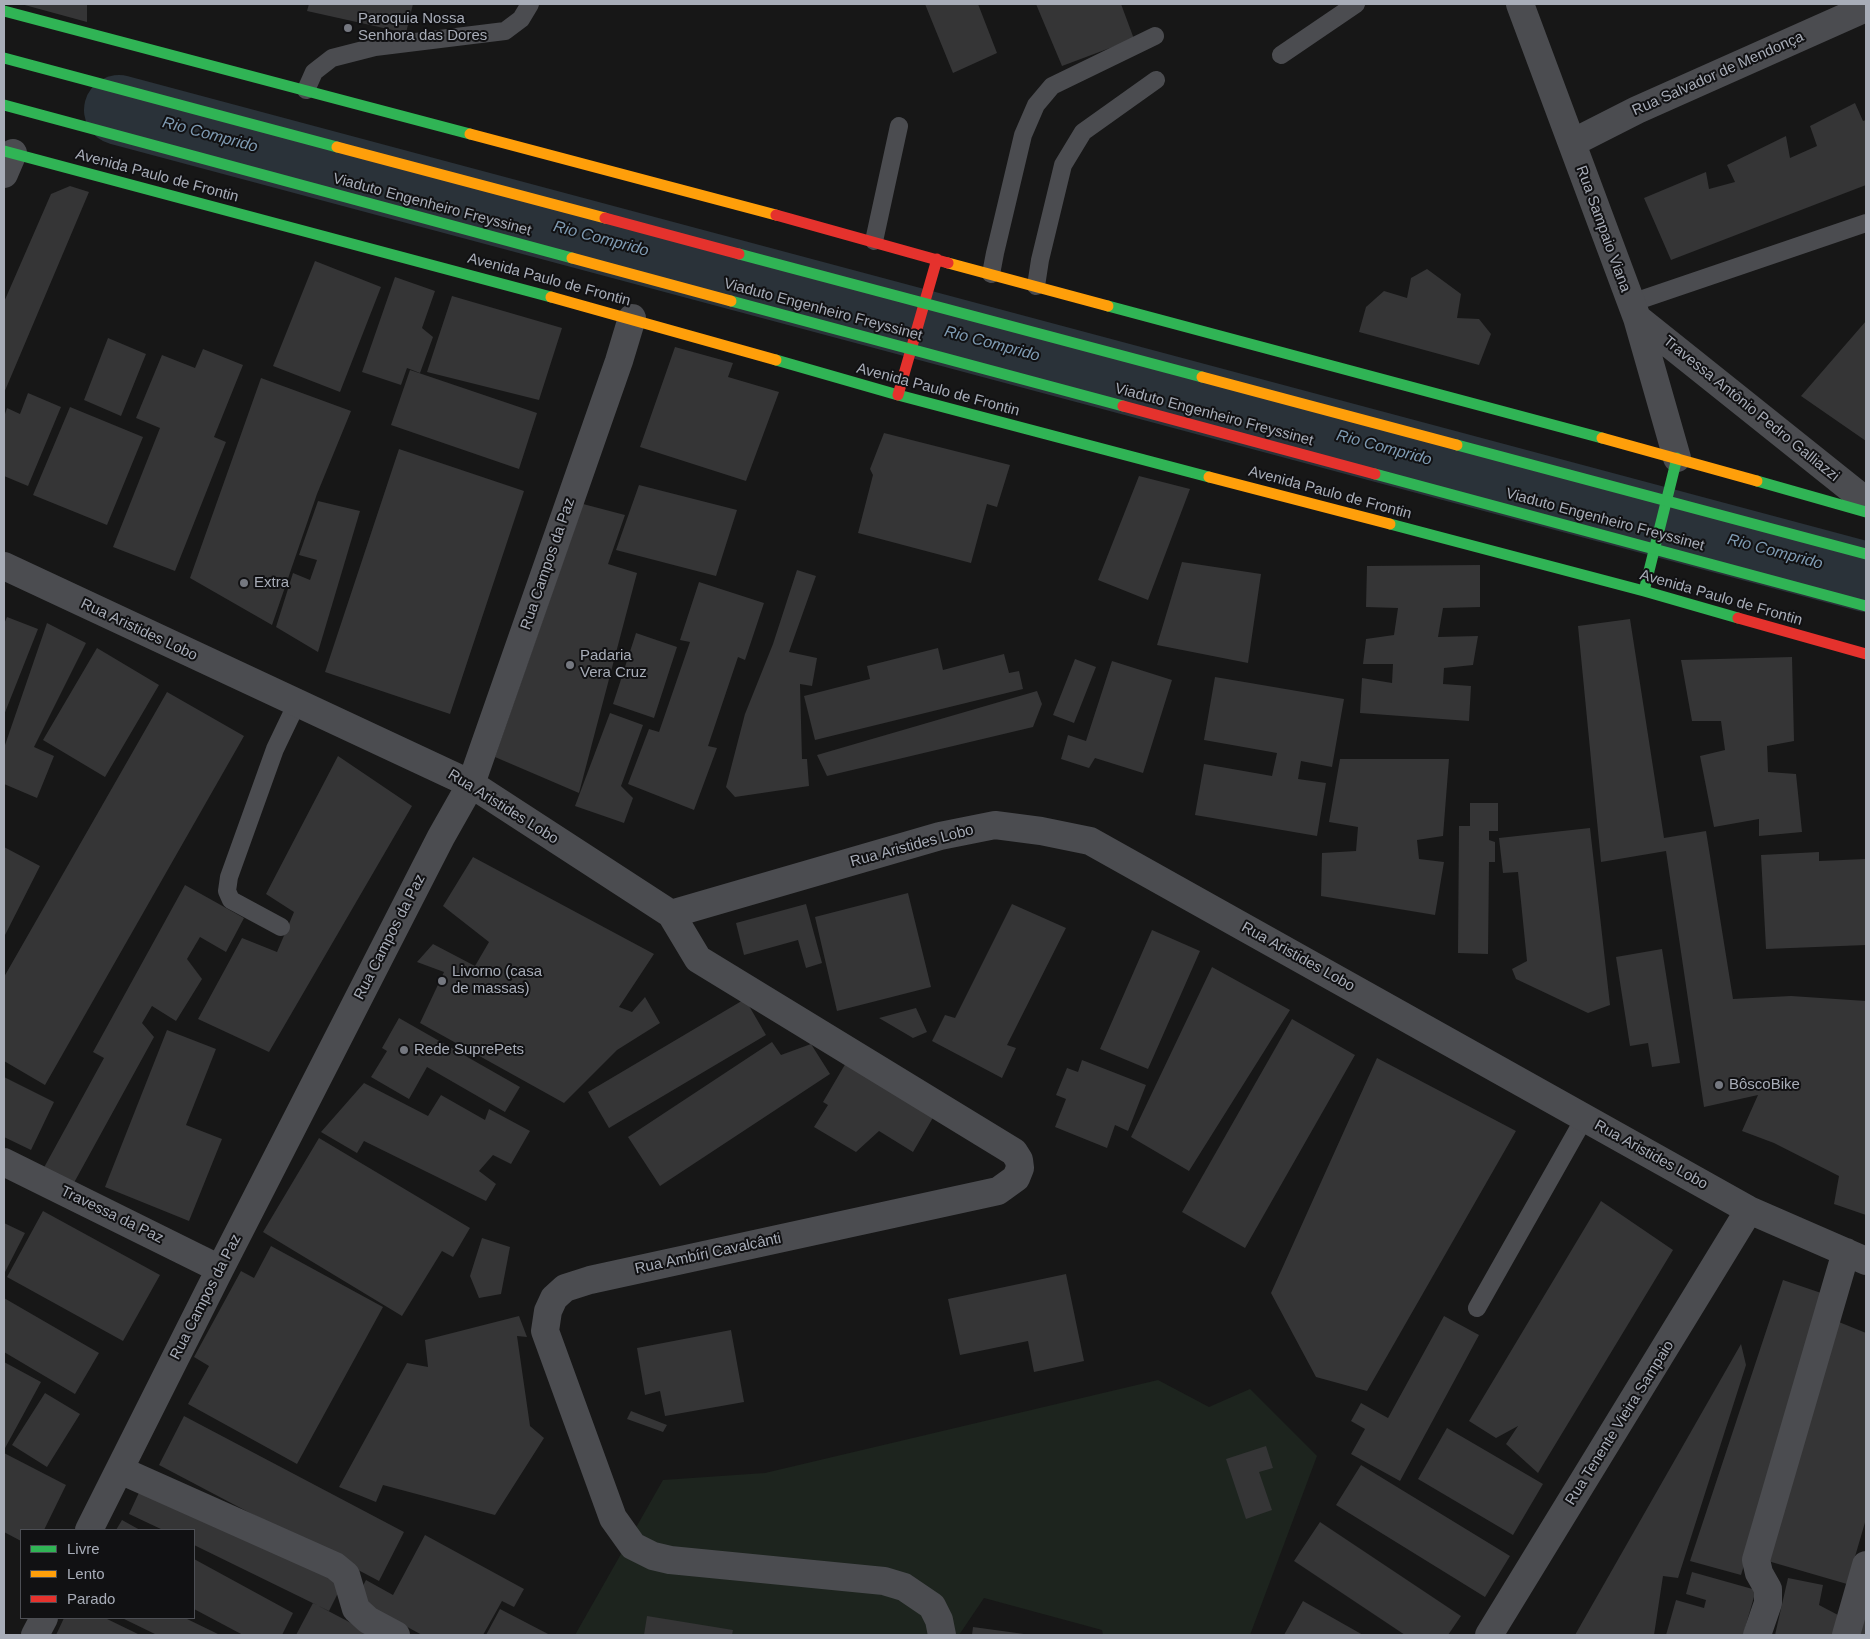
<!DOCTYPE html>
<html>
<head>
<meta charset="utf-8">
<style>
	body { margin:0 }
	#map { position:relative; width:1870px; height:1639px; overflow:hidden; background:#171717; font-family:Arial,sans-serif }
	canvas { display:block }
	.frame { position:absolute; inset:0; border:5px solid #a8adb8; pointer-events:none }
	.legend { position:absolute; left:20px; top:1529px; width:175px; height:90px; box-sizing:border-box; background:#111113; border:1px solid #4d4f55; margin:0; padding:6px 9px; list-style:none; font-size:15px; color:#a8adb8 }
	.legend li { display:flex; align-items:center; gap:10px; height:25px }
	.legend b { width:25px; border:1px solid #4d4f55 }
</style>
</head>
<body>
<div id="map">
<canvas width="1870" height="1639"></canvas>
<div class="frame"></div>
<ul class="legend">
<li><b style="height:6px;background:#30b455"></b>Livre</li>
<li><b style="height:6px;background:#ff9f0a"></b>Lento</li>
<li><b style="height:6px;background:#e5322d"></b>Parado</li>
</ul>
</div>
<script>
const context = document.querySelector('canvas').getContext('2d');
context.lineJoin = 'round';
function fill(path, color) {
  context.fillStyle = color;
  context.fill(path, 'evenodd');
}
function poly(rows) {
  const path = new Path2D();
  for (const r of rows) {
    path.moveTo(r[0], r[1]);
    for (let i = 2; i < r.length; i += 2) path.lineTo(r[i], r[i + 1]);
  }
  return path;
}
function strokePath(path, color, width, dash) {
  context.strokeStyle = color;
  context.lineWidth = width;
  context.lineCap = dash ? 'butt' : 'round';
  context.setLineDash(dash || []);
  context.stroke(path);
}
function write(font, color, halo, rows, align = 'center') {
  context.font = font + ' Arial,sans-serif';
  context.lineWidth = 4;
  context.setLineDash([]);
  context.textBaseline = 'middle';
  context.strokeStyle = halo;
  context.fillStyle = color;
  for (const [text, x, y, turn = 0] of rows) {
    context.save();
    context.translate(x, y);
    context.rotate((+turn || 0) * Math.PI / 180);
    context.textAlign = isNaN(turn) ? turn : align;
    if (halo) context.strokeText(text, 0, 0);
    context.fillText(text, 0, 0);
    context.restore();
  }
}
fill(poly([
	[1158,1380,1209,1407,1250,1389,1317,1456,1250,1635,1103,1635,1102,1630,984,1598,959,1635,575,1635,663,1480,765,1473]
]), '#1d241e');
strokePath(poly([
	[119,110,1866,577]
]), '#2a3239', 70);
fill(poly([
	[21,4,87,4,87,22],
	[309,4,413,4,406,33,307,11],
	[925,4,978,4,997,53,953,73],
	[1036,4,1121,4,1134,39,1062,66],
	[1855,103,1863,121,1866,120,1866,185,1671,260,1644,198,1706,172,1709,189,1735,182,1727,165,1786,136,1790,158,1817,146,1810,126],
	[70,186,89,192,4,393,4,302,51,194],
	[315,261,381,287,340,392,273,366],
	[1427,269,1461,294,1457,318,1479,319,1491,334,1479,365,1359,332,1366,307,1384,291,1407,298,1411,278],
	[395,277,435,291,422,328,433,337,420,373,407,368,401,385,362,372],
	[452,296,562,328,539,400,427,372],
	[1866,321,1866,441,1801,396],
	[108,338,146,354,121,416,84,400],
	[675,347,733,363,728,377,779,392,746,481,640,447],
	[203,349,243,365,214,437,226,442,175,571,113,547,160,428,136,418,162,355,195,368],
	[410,370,537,413,519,469,391,425],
	[261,378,351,411,317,494,272,625,190,578],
	[28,393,61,407,28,486,4,476,4,417,7,408,20,414],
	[70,407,143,437,107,525,33,495],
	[884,433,1010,465,997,507,987,504,971,563,858,533,873,475,870,469],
	[399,449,524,491,450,714,325,672],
	[1139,476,1190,489,1148,600,1098,580],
	[639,485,737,510,716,576,616,550],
	[318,501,360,511,318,652,276,627,293,573,310,580,317,560,299,555],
	[583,504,625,515,608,564,637,573,579,793,495,757],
	[1182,562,1261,574,1248,663,1157,645],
	[1480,565,1480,607,1443,608,1438,637,1478,636,1473,665,1444,668,1443,684,1471,686,1469,721,1360,713,1362,678,1392,683,1393,664,1363,664,1366,639,1394,635,1398,608,1366,607,1367,566],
	[797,570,816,576,789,652,817,658,812,686,800,684,802,759,807,759,809,786,735,797,726,787,745,714,773,644],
	[699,582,764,603,745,660,738,657,708,746,717,748,694,810,628,784,649,729,659,732,690,642,680,640],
	[7,617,38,629,4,715,4,624],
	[1630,619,1664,838,1706,831,1733,999,1791,996,1866,1001,1866,1215,1834,1204,1839,1176,1774,1143,1742,1131,1758,1095,1704,1107,1666,851,1601,862,1578,626],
	[47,623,86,643,34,747,54,756,37,798,4,784,4,748],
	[636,633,677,647,654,718,613,704],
	[97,648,159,685,105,777,43,740],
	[938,648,943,670,1004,654,1009,673,1019,671,1023,689,815,740,804,696,870,679,867,666],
	[1792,657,1794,741,1767,746,1768,772,1796,774,1802,832,1759,836,1759,819,1714,827,1700,756,1725,750,1721,721,1692,721,1681,660],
	[1075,659,1096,667,1074,723,1053,715],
	[1112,661,1172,680,1143,773,1095,758,1089,768,1061,759,1068,735,1086,741],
	[1215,677,1344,699,1332,767,1301,761,1298,779,1326,783,1317,836,1195,815,1204,764,1272,776,1277,753,1204,740],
	[1037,691,1042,704,1033,727,827,776,817,755],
	[167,692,244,736,45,1085,4,1061,4,977],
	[610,713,643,725,621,786,633,798,624,823,575,806],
	[338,756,412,806,269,1052,198,1019,242,938,277,952,294,912,266,894],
	[1340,759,1449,759,1443,836,1417,840,1419,859,1444,862,1435,915,1321,896,1322,853,1356,851,1358,827,1329,822],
	[1470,803,1498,803,1498,831,1489,831,1489,840,1495,842,1495,862,1489,862,1488,954,1458,953,1459,826,1470,826],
	[1590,828,1610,1005,1588,1013,1516,979,1512,969,1527,961,1518,872,1503,873,1499,838],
	[4,847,40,866,4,937],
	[1819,852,1819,861,1866,859,1866,945,1766,949,1761,855],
	[473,857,654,954,619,1007,632,1012,645,997,660,1023,617,1050,564,1103,420,1023,444,972,417,962,433,944,475,966,489,942,443,906],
	[185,885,244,918,226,952,200,937,187,959,202,979,176,1021,152,1006,142,1023,154,1037,70,1190,41,1173,104,1058,93,1052],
	[908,893,931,987,837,1011,815,917],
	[806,904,822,963,806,968,798,940,744,955,736,923],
	[1012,904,1066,928,1007,1045,1016,1048,1002,1078,932,1041,945,1015,955,1018],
	[1152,930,1200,951,1148,1069,1100,1049],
	[1662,949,1680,1063,1652,1067,1648,1043,1630,1046,1616,957],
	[1212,967,1290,1010,1189,1171,1131,1137],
	[745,999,766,1035,609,1128,588,1092],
	[916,1008,927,1032,913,1038,879,1018],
	[399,1018,520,1087,505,1112,427,1067,409,1099,371,1077,387,1051,382,1048],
	[1292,1019,1355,1055,1245,1248,1182,1212],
	[167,1030,216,1049,186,1125,222,1139,189,1221,105,1187],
	[772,1042,781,1055,811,1044,830,1074,660,1186,628,1137],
	[850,1056,938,1109,913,1152,879,1131,856,1152,814,1127,828,1105,823,1102],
	[1377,1058,1516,1131,1367,1391,1316,1377,1271,1293],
	[1082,1060,1146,1085,1128,1131,1115,1125,1107,1148,1055,1127,1066,1099,1056,1095,1067,1068,1078,1072],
	[4,1077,54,1102,31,1150,4,1137],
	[364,1083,428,1116,441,1095,485,1120,489,1109,530,1131,511,1164,493,1155,479,1171,496,1184,486,1201,364,1141,357,1153,321,1132],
	[319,1138,470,1228,453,1257,442,1251,402,1316,263,1232],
	[1601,1201,1673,1250,1538,1473,1506,1444,1518,1426,1496,1438,1469,1421],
	[43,1211,160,1275,123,1341,7,1277],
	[4,1223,25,1233,4,1274],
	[482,1238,510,1247,501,1294,479,1298,470,1276],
	[271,1246,383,1307,297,1464,188,1404,209,1366,194,1357,241,1271,254,1278],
	[1066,1274,1084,1361,1034,1372,1028,1341,960,1355,948,1299],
	[1783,1280,1827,1295,1741,1575,1690,1561],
	[4,1298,99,1353,75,1394,4,1352],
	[519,1316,527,1337,517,1336,530,1426,544,1438,495,1515,383,1485,376,1502,339,1487,407,1363,428,1367,425,1340],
	[1444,1316,1479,1335,1400,1481,1351,1454,1365,1429,1351,1421,1361,1403,1388,1418],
	[1834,1320,1866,1333,1866,1519,1847,1584,1761,1559],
	[731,1330,744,1402,665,1416,660,1391,645,1395,637,1348],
	[1741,1344,1746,1365,1678,1578,1663,1576,1654,1635,1575,1635],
	[4,1362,41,1382,4,1450],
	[45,1393,80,1414,47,1467,12,1445],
	[631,1411,667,1425,663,1432,627,1419],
	[184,1416,404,1532,379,1581,159,1465],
	[1447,1428,1543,1484,1513,1535,1418,1479],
	[1266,1446,1273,1468,1259,1472,1272,1510,1246,1519,1226,1459],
	[4,1453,66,1485,44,1530,21,1530,21,1541,4,1532],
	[1361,1465,1510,1556,1485,1597,1336,1505],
	[143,1484,344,1581,329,1611,194,1545,194,1530,163,1530,129,1514],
	[122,1520,140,1530,116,1530],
	[1320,1522,1461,1616,1448,1635,1405,1635,1294,1561],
	[425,1535,524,1589,514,1607,502,1601,483,1635,422,1635,356,1599,366,1580,393,1595],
	[194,1559,293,1613,282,1635,243,1635,194,1609],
	[1692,1572,1756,1590,1743,1635,1666,1635,1676,1600,1704,1608,1706,1600,1686,1594],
	[1788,1578,1823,1585,1819,1605,1838,1615,1834,1635,1775,1635],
	[1303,1601,1363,1635,1284,1635],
	[1866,1602,1866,1635,1850,1635],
	[313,1603,374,1635,296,1635],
	[500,1609,550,1635,486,1635],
	[647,1616,733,1630,732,1635,644,1635],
	[64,1618,105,1618,140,1635,56,1635],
	[122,1618,185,1618,220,1635,157,1635],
	[973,1627,1024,1634,1024,1635,972,1635]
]), '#353536');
strokePath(poly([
	[1281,55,1356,4],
	[306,90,314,72,332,58,375,47,505,31,521,19,530,4],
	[874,241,899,126],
	[991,274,995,253,1023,135,1036,105,1052,86,1155,36],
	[1036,286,1040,260,1063,165,1083,132,1156,80],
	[1631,303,1866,223],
	[281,927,231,900,227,891,229,877,275,749,297,703],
	[1477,1308,1585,1117]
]), '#4b4c50', 18);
strokePath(poly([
	[1520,4,1637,318,1677,458],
	[1572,143,1637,110,1866,8],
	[4,174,13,153],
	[1637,318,1866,501],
	[4,566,471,784,671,914,940,836,995,825,1041,831,1090,841,1749,1210,1866,1261],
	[671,914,698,959,1014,1152,1019,1160,1020,1168,1016,1178,998,1191,590,1280,565,1288,554,1298,548,1311,545,1331,613,1518,633,1546,653,1556,670,1560,884,1581,904,1587,932,1606,939,1620,942,1635],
	[4,1162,220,1269],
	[120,1470,335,1566,346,1575,356,1609,368,1620,396,1635],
	[89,1530,220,1269,441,837,471,784,619,361,632,318],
	[35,1635,44,1618],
	[1489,1635,1749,1210],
	[1757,1635,1768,1603,1768,1589,1759,1573,1756,1560,1846,1252],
	[1846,1635,1866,1565]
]), '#4b4c50', 28);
strokePath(poly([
	[4,11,470,134],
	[4,151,551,297],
	[1108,306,1602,438],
	[776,360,898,395,1209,477],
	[1757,481,1866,512],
	[1390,524,1644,591,1738,618],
	[1644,591,1677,458]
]), '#30b455', 11);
strokePath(poly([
	[470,134,776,215],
	[948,263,1108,306],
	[551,297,776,360],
	[1602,438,1757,481],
	[1209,477,1390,524]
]), '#ff9f0a', 11);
strokePath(poly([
	[776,215,948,263],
	[898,395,937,259],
	[1738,618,1866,654]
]), '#e5322d', 11);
strokePath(poly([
	[4,58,337,147],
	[4,105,572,258],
	[739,254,1202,377],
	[731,301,1123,406],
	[1457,445,1866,554],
	[1375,474,1866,606]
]), '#30b455', 11);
strokePath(poly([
	[337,147,605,218],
	[572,258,731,301],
	[1202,377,1457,445]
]), '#ff9f0a', 11);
strokePath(poly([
	[605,218,739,254],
	[1123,406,1375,474]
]), '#e5322d', 11);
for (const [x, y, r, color] of [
	[348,28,5,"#757880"],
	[244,583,5,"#757880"],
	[570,665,5,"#757880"],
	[442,981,5,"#757880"],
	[404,1050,5,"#757880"],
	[1719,1085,5,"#757880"]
]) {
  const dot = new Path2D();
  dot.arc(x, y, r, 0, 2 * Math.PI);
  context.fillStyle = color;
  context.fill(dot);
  strokePath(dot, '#111113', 2);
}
write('15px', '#a8adb8', '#111113', [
	["Paroquia Nossa",358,19],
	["Senhora das Dores",358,36],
	["Extra",254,583],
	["Padaria",580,656],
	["Vera Cruz",580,673],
	["Livorno (casa",452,972],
	["de massas)",452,989],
	["Rede SuprePets",414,1050],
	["BôscoBike",1729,1085]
], 'left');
write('15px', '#a8adb8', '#111113', [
	["Rua Salvador de Mendonça",1718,74,-24],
	["Avenida Paulo de Frontin",157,176,15],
	["Viaduto Engenheiro Freyssinet",432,205,15],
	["Rua Sampaio Viana",1603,229,70],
	["Avenida Paulo de Frontin",549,280,15],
	["Viaduto Engenheiro Freyssinet",823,310,15],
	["Avenida Paulo de Frontin",938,390,15],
	["Travessa Antônio Pedro Galliazzi",1751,409,39],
	["Viaduto Engenheiro Freyssinet",1214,415,15],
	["Avenida Paulo de Frontin",1330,493,15],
	["Viaduto Engenheiro Freyssinet",1605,520,15],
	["Rua Campos da Paz",548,564,-71],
	["Avenida Paulo de Frontin",1721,598,16],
	["Rua Aristides Lobo",139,630,25],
	["Rua Aristides Lobo",503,807,32],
	["Rua Aristides Lobo",912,846,-15],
	["Rua Campos da Paz",390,937,-63],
	["Rua Aristides Lobo",1298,957,29],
	["Rua Aristides Lobo",1651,1155,29],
	["Travessa da Paz",112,1215,26],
	["Rua Ambíri Cavalcânti",708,1254,-12],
	["Rua Campos da Paz",206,1297,-63],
	["Rua Tenente Vieira Sampaio",1620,1423,-58]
]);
write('italic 16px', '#7f9bb3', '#111113', [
	["Rio Comprido",210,135,15],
	["Rio Comprido",601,239,15],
	["Rio Comprido",992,344,15],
	["Rio Comprido",1384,448,15],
	["Rio Comprido",1775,552,15]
]);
</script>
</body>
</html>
